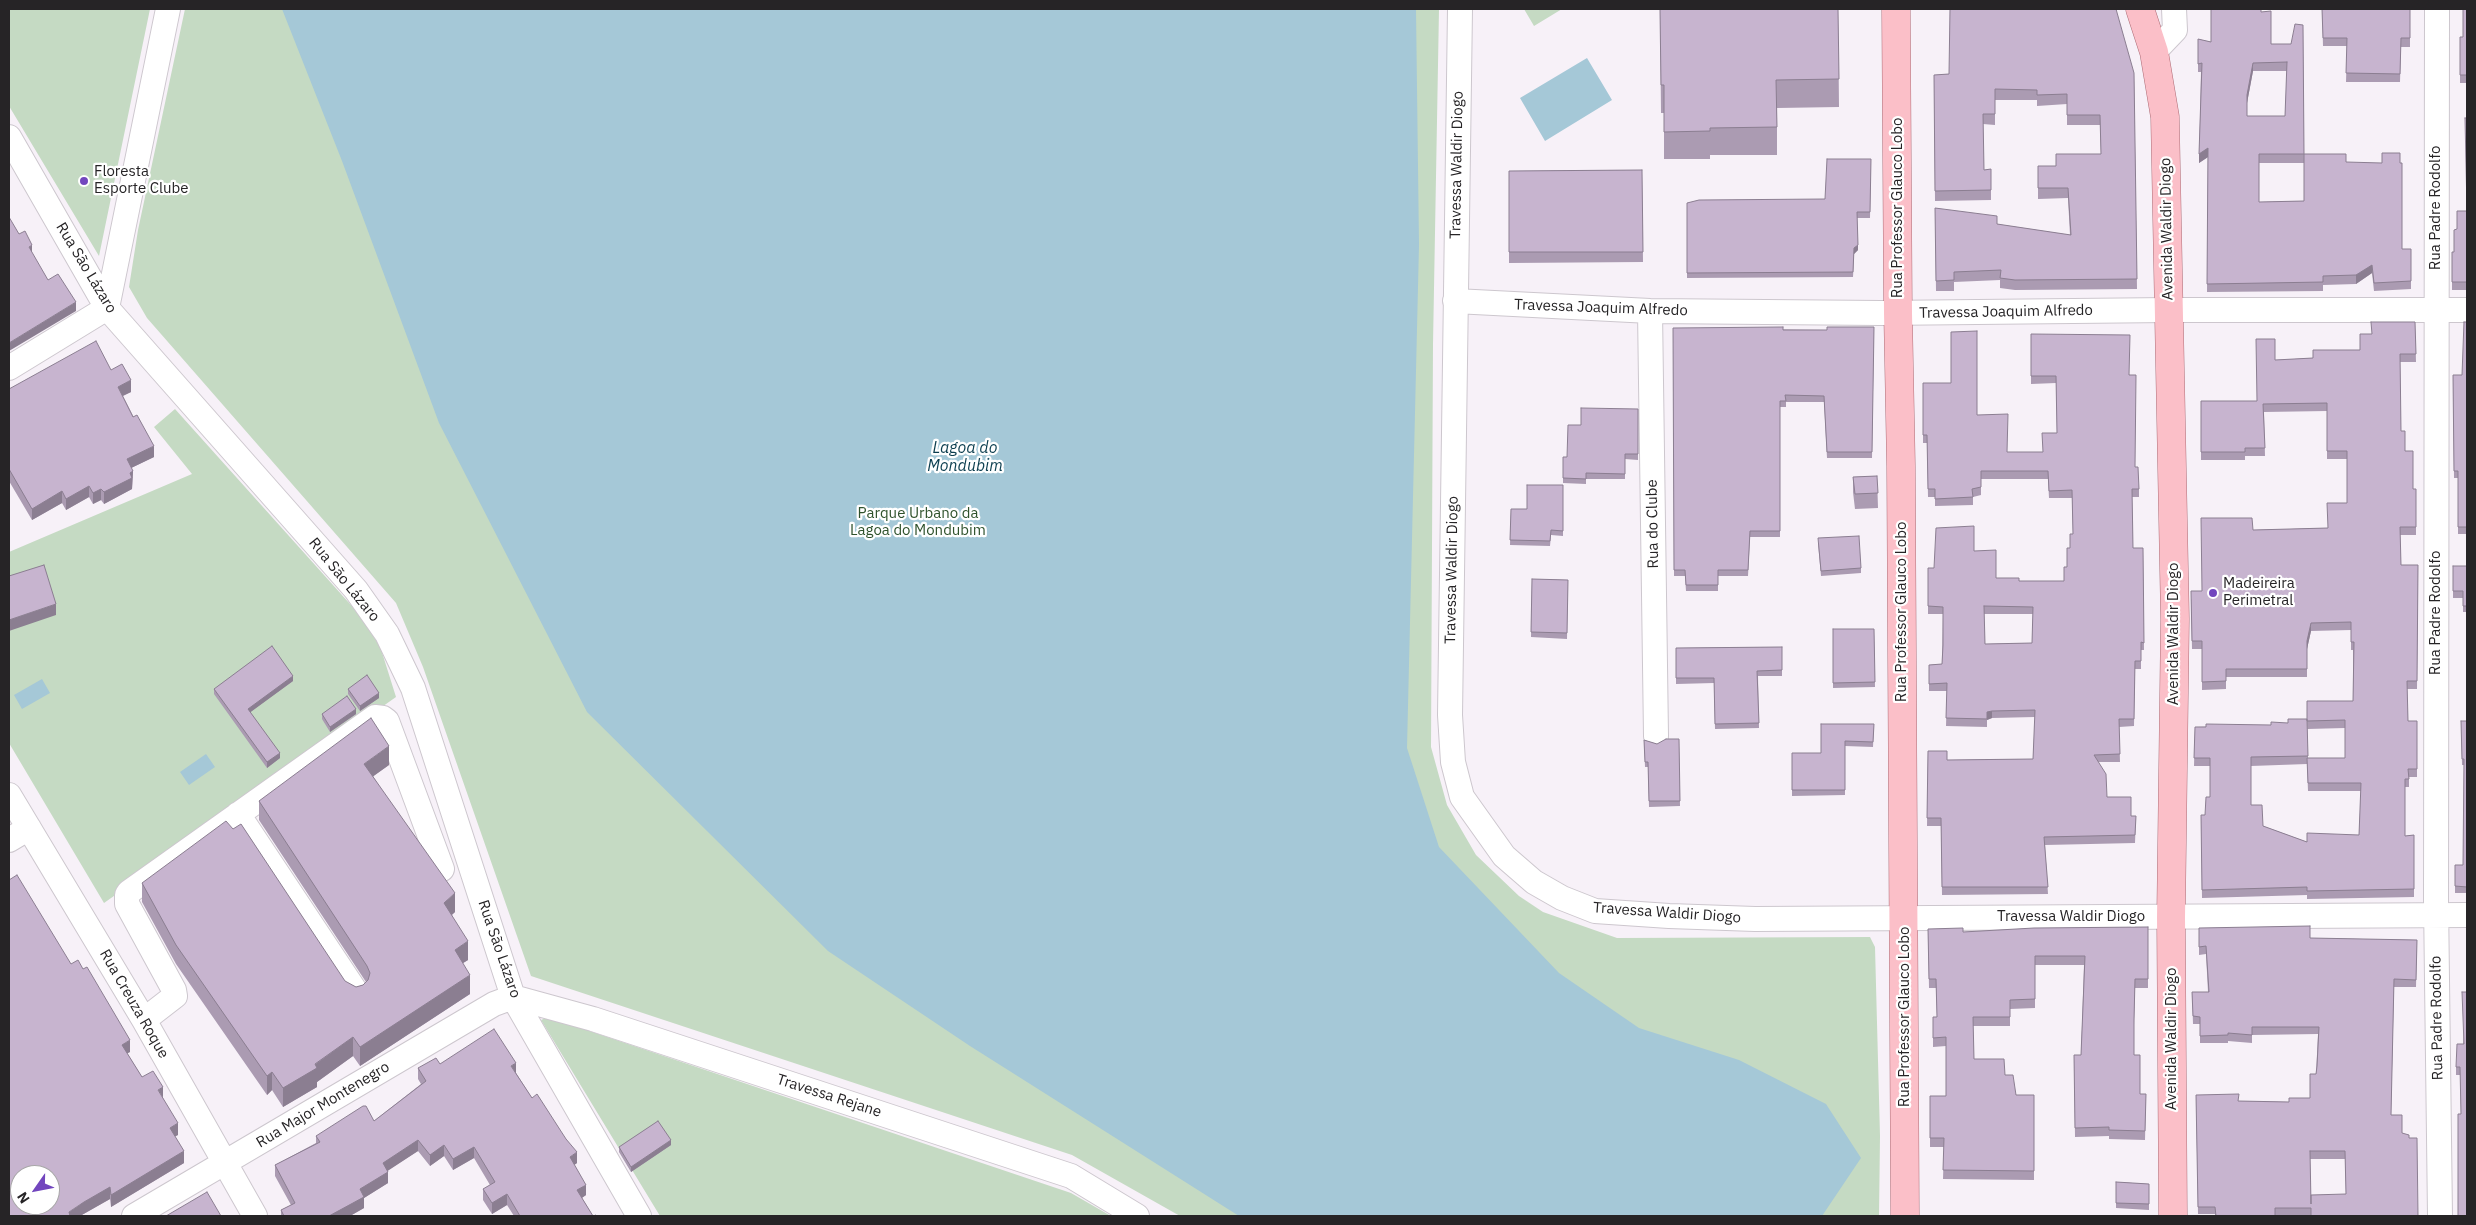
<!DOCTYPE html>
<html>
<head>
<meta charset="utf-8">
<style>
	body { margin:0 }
	#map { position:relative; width:2476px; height:1225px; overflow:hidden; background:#f7f1f8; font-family:"IBM Plex Sans",sans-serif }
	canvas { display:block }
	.frame { position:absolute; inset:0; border:10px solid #262426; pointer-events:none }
	.north { position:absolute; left:10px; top:1165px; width:50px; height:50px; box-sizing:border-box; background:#fff; border:1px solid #a8a7a8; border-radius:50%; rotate:237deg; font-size:14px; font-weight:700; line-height:20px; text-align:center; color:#262426 }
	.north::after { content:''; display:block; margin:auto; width:18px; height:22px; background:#7246be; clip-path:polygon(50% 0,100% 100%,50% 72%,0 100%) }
</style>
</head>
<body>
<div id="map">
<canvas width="2476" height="1225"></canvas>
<div class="frame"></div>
<div class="north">N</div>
</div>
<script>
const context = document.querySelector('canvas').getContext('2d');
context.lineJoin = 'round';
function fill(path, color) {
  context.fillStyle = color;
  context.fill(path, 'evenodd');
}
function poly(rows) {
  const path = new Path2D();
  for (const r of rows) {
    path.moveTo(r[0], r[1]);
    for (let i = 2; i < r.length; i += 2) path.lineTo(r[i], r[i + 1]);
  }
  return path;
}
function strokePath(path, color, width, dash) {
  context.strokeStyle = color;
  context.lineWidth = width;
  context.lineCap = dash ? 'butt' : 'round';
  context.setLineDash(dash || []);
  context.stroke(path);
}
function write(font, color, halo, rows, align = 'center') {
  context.font = font + ' "IBM Plex Sans",sans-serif';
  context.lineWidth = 4.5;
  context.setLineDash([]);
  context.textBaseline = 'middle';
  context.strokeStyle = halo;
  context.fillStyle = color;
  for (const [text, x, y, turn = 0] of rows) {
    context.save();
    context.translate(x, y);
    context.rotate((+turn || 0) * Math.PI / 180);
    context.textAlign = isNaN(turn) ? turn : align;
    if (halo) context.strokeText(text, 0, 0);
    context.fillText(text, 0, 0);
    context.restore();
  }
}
fill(poly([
	[9,9,150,9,99,256,9,106],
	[185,9,1439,9,1433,344,1431,747,1447,805,1476,855,1519,896,1543,912,1617,938,1870,937,1875,947,1880,1136,1879,1216,1180,1216,1072,1155,531,976,423,667,396,603,147,318,129,287,138,230],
	[1524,9,1562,9,1534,26],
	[175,409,359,614,380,646,396,697,104,903,9,743,9,552,192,474,154,427],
	[548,1017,1071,1193,1111,1216,660,1216,541,1020]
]), '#c5dac3');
fill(poly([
	[282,9,1416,9,1419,245,1407,748,1439,847,1559,973,1639,1028,1739,1060,1826,1104,1861,1158,1822,1216,1239,1216,970,1046,828,951,587,712,439,423,342,161],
	[1587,58,1612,100,1545,141,1520,98],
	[42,679,50,693,22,709,14,695],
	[206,754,215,767,189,785,180,772]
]), '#a5c8d7');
const street = poly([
	[1460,9,1450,715,1453,762,1462,797,1504,856,1534,882,1562,898,1595,911,1669,916,1755,919,2467,915],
	[2437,9,2436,901,2440,1216],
	[2154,52,2175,30,2174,9],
	[9,137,107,308,356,590,387,634,413,688,513,997,639,1216],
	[1455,301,1650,311,1881,313,2169,310,2467,310],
	[107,308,168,9],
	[1650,311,1656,736],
	[9,368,107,308],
	[9,795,144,1020,255,1216],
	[238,814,356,992],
	[9,840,29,828],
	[513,997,593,1019,1071,1176,1137,1216],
	[144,1020,175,996,174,990,127,904,127,895,129,892,375,717,383,718,387,721,442,869],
	[134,1216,494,1004,513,997]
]);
const primary = poly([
	[1896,9,1898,313,1901,466,1905,1216],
	[2140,9,2154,52,2165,117,2175,619,2171,917,2173,1216]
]);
strokePath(street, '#cdc7ce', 26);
strokePath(primary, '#ae6d77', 29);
strokePath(street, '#fff', 24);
strokePath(primary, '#fbbfc8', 28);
fill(poly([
	[1660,9,1838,9,1839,107,1777,108,1777,155,1710,155,1710,159,1664,159,1664,113,1661,113],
	[2322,9,2410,9,2410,47,2401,47,2400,82,2346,82,2347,46,2323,46],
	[2467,9,2467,83,2460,83,2460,37,2463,37],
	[2261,12,2271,44,2291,44,2303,25,2304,163,2259,163,2259,202,2304,201,2346,162,2402,249,2411,249,2411,289,2374,291,2372,273,2356,284,2323,285,2323,291,2207,292,2208,157,2199,163,2201,72,2198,72,2198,39,2211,42],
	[2253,71,2287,71,2285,116,2247,116,2247,103],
	[2134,73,2137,289,2015,290,2000,288,2000,280,1954,282,1954,291,1936,291,1935,208,1997,224,2070,235,2068,198,2038,199,2038,166,2056,166,2101,154,2100,125,2067,125,2067,104,2037,106,2037,100,1995,100,1995,125,1983,124,1984,170,1991,169,1991,200,1935,201,1934,75,1949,74],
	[2467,118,2467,290,2452,290,2452,252,2454,252,2457,229,2466,211],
	[1871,159,1870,218,1857,218,1858,250,1854,254,1853,277,1687,278,1687,203,1825,199],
	[1642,170,1643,262,1509,263,1509,171],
	[2415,322,2416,362,2400,362,2401,431,2413,489,2416,489,2416,535,2400,535,2401,565,2418,565,2417,689,2407,689,2408,721,2417,721,2417,777,2409,777,2409,787,2405,787,2405,836,2414,835,2414,897,2307,899,2307,895,2202,898,2201,815,2205,815,2210,797,2210,766,2194,766,2195,727,2271,725,2288,723,2307,719,2308,758,2345,758,2345,728,2307,729,2307,701,2353,701,2353,650,2351,650,2351,630,2311,631,2307,649,2307,677,2226,677,2226,689,2202,690,2202,649,2192,649,2191,600,2202,591,2253,530,2328,528,2347,503,2347,459,2327,459,2327,411,2264,412,2265,456,2245,456,2245,460,2201,460,2201,401,2257,401,2275,360,2313,358,2360,350,2372,334],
	[2307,764,2308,791,2361,791,2359,835,2307,842,2263,826,2251,805,2251,766],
	[2467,322,2467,534,2458,534,2458,478,2454,478,2453,375,2462,375],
	[1874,327,1872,458,1827,458,1824,402,1786,402,1786,407,1780,407,1780,537,1750,537,1748,576,1718,576,1718,591,1686,591,1685,576,1674,576,1673,328,1827,330],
	[2031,334,2130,375,2135,467,2139,489,2139,497,2132,497,2133,548,2143,548,2144,650,2141,650,2141,669,2135,669,2134,726,2119,727,2120,762,2098,762,2107,797,2131,816,2136,816,2135,843,2045,845,2048,894,1942,895,1941,826,1927,826,1928,751,1947,760,2033,759,2035,717,1992,718,1987,720,1987,727,1946,726,1947,691,1929,691,1929,665,1942,664,1943,614,1928,614,1928,568,1934,568,1974,551,1996,578,2019,581,2064,581,2067,567,2073,534,2072,498,2049,498,2048,479,1981,479,1981,495,1973,497,1973,505,1935,506,1935,497,1928,497,1927,443,1923,443,1923,383,1977,415,2007,452,2043,452,2057,433,2056,383,2031,384],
	[1984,614,2033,614,2032,643,1985,644],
	[111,370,131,392,123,396,154,457,131,468,133,471,132,489,104,504,101,500,93,504,89,497,66,510,62,503,32,520,9,481,9,389],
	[1638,409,1638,460,1625,459,1625,479,1586,479,1586,484,1563,483,1563,457,1567,457,1581,425],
	[1877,476,1878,508,1855,509,1853,492,1853,477],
	[1563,485,1563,536,1551,535,1550,546,1510,545,1511,509,1527,509],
	[1818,543,1861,568,1861,573,1821,576],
	[2453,566,2467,566,2467,612,2463,612,2463,598,2453,598],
	[1532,579,1568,580,1567,639,1531,637],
	[1833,629,1874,629,1875,687,1833,688],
	[1782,647,1782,676,1758,676,1759,728,1715,729,1714,683,1676,684,1676,648],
	[293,681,250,712,280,758,267,768,214,694,214,689],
	[348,689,379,698,360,711,348,694],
	[322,714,356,714,330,732,322,719],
	[2461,721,2467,721,2467,893,2455,893,2455,865,2463,865,2464,765,2462,765],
	[1874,724,1873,747,1845,746,1845,795,1792,796,1792,753,1821,753],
	[1679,739,1680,806,1649,807,1648,767,1645,767,1644,740,1657,744],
	[389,765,373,776,455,912,452,915,468,960,463,963,470,994,360,1066,353,1056,317,1082,317,1087,283,1107,272,1090,267,1095,176,964,142,902,142,883,356,987,363,985,366,982,259,820,259,801],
	[2148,927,2148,988,2135,988,2134,1025,2134,1055,2140,1094,2146,1094,2145,1140,2109,1139,2109,1136,2075,1137,2074,1055,2081,1055,2084,965,2035,965,2035,1008,2010,1009,2010,1026,1973,1026,1974,1059,2005,1075,2016,1095,2034,1095,2034,1180,1943,1179,1944,1147,1930,1147,1930,1096,1946,1096,1946,1046,1933,1047,1933,1017,1937,1017,1936,988,1929,988,1928,929,1963,932],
	[2199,928,2310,938,2417,940,2416,987,2394,987,2391,1115,2402,1133,2418,1216,2311,1215,2275,1216,2215,1216,2215,1214,2198,1214,2196,1095,2239,1101,2289,1102,2310,1098,2316,1074,2318,1034,2252,1035,2252,1043,2228,1041,2228,1043,2200,1043,2200,1024,2193,1024,2192,992,2208,992,2206,954,2199,955],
	[2310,1159,2345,1159,2346,1194,2311,1204],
	[71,964,130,1052,127,1053,142,1077,163,1098,178,1135,175,1136,184,1163,111,1207,110,1199,80,1216],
	[2467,992,2461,1114,2460,1075,2456,1075,2456,1067,2463,1044],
	[440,1064,516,1073,532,1098,577,1163,574,1165,586,1195,582,1198,593,1216,596,1216,514,1216,507,1205,492,1214,483,1200,483,1189,490,1185,474,1158,453,1170,444,1156,430,1166,418,1151,388,1170,388,1183,364,1198,364,1208,350,1216,281,1216,281,1210,291,1205,275,1176,275,1165,316,1143,316,1136,374,1121,421,1084,418,1079,418,1068],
	[671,1145,631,1172,619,1152,619,1147],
	[2116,1182,2149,1184,2149,1210,2116,1208]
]), '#ab9bb2');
fill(poly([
	[2253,63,2253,71,2247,103,2247,95],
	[2208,148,2208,157,2199,163,2199,154],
	[32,245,32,253,29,247],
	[1858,245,1858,250,1854,254,1853,277,1854,248],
	[2372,265,2372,273,2356,284,2356,275],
	[76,302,76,311,9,351,9,343],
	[131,380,131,392,118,398,118,387],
	[154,446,154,457,127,470,127,459],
	[133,471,132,489,104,504,104,492],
	[89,486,89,497,66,510,66,499],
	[101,489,101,500,93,504,93,493],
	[62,491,62,503,32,520,32,509],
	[56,604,56,615,9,631,9,620],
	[2311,623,2311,631,2307,649,2307,641],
	[293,676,293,681,248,714,248,709],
	[379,693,379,698,360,711,360,706],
	[356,709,356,714,330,732,330,727],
	[1992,711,1992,718,1987,720,1987,727,1987,712],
	[389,746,389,765,364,783,364,764],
	[280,753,280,758,267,768,267,762],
	[455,893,455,912,444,921,444,903],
	[468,941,468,960,455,968,455,950],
	[470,975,470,994,360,1066,360,1047],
	[353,1037,353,1056,317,1082,317,1087,283,1107,283,1088],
	[130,1040,130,1052,122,1056,122,1045],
	[516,1063,516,1074,511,1066],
	[272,1072,272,1090,267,1095,267,1076],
	[163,1087,163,1098,158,1090],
	[178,1123,178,1135,170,1139,170,1128],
	[418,1140,418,1151,383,1174,383,1163],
	[671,1140,671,1145,631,1172,631,1167],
	[444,1145,444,1156,430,1166,430,1155],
	[474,1147,474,1158,453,1170,453,1159],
	[184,1151,184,1163,111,1207,111,1195],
	[577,1152,577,1163,570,1168,570,1157],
	[388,1172,388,1183,364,1198,364,1208,350,1216,329,1216,360,1189],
	[586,1185,586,1195,577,1201,577,1190],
	[110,1187,110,1199,80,1216,69,1216,69,1212,84,1202],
	[507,1194,507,1205,492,1214,492,1203]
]), '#8b7e91');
const building = poly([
	[1660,9,1838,9,1839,79,1776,80,1777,127,1710,128,1710,131,1664,132,1664,85,1661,85,1660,9],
	[1950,9,2116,9,2134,73,2137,279,2015,280,2000,278,2001,270,1954,272,1954,280,1936,281,1935,208,1997,216,1997,224,2071,235,2068,188,2038,188,2038,166,2056,166,2056,154,2101,154,2100,115,2067,115,2067,94,2037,95,2037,90,1995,89,1995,114,1983,114,1984,170,1991,169,1991,190,1935,191,1934,75,1949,74,1950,9],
	[2211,9,2261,9,2261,12,2271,11,2271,44,2291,44,2295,24,2303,25,2304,154,2259,154,2259,202,2304,201,2304,154,2346,154,2346,162,2382,163,2382,153,2400,153,2400,163,2402,163,2402,249,2411,249,2411,281,2374,283,2372,265,2356,275,2323,276,2323,282,2207,284,2208,148,2199,154,2202,63,2198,64,2198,39,2211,42,2211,9],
	[2287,62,2285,116,2247,116,2247,95,2253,63,2287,62],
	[2322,9,2410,9,2410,38,2401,38,2400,74,2346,73,2347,38,2323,38,2322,9],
	[2463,9,2467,9,2467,75,2460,75,2460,37,2463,37,2463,9],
	[2465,118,2467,118,2467,282,2452,282,2452,252,2454,252,2454,230,2457,229,2457,211,2467,211,2465,118],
	[1827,159,1871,159,1870,212,1857,212,1858,245,1854,248,1853,272,1687,273,1687,203,1699,200,1825,199,1827,159],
	[1642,170,1643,252,1509,252,1509,171,1642,170],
	[9,217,19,234,25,231,32,245,29,247,48,280,58,274,76,302,9,343,9,217],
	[2371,322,2415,322,2416,354,2400,354,2401,431,2405,431,2405,451,2413,451,2413,489,2416,489,2416,527,2400,527,2401,565,2418,565,2417,681,2407,681,2408,721,2417,721,2417,769,2408,769,2409,779,2405,779,2405,836,2414,835,2414,889,2307,891,2307,887,2202,890,2201,815,2205,815,2206,797,2210,797,2210,758,2194,758,2195,727,2206,727,2206,724,2271,725,2271,722,2288,723,2288,719,2307,719,2308,756,2251,757,2251,805,2262,805,2263,826,2307,842,2307,833,2359,835,2361,783,2308,783,2307,758,2345,758,2345,720,2307,721,2307,701,2353,701,2354,642,2351,642,2351,622,2311,623,2307,641,2307,669,2226,669,2226,681,2202,682,2202,641,2192,641,2191,591,2202,591,2201,518,2252,518,2253,530,2328,528,2327,503,2347,503,2347,451,2327,451,2327,403,2263,404,2265,448,2245,448,2245,452,2201,452,2201,401,2257,401,2256,339,2275,339,2275,360,2313,358,2313,350,2360,350,2360,334,2372,334,2371,322],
	[2464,322,2467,322,2467,527,2458,527,2458,471,2454,471,2453,375,2462,375,2464,322],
	[1783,327,1783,330,1827,330,1827,327,1874,327,1872,452,1827,452,1824,396,1785,395,1786,401,1780,401,1780,531,1750,531,1748,570,1718,570,1718,585,1686,585,1685,570,1674,570,1673,328,1783,327],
	[1977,331,1977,415,2008,414,2007,452,2043,452,2042,433,2057,433,2056,376,2031,376,2031,334,2130,335,2129,375,2136,375,2135,467,2138,467,2139,489,2132,489,2133,548,2143,548,2144,643,2141,642,2141,661,2135,661,2134,719,2119,719,2120,754,2094,755,2106,774,2107,797,2131,797,2131,816,2136,816,2135,835,2044,837,2048,887,1942,887,1941,818,1927,818,1928,751,1947,751,1947,760,2033,759,2035,710,1992,711,1987,712,1987,719,1946,718,1947,683,1929,684,1929,665,1942,664,1943,645,1943,607,1928,606,1928,568,1934,568,1936,528,1974,526,1974,551,1996,550,1996,578,2019,578,2019,581,2064,581,2064,567,2067,567,2067,548,2070,548,2070,534,2073,534,2072,490,2049,491,2048,471,1981,471,1981,487,1972,489,1973,497,1935,499,1935,489,1928,489,1927,435,1923,435,1923,383,1951,383,1951,332,1977,331],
	[1984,606,2033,607,2032,643,1985,644,1984,606],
	[96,341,111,370,122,364,131,380,118,387,133,417,137,415,154,446,127,459,133,471,130,473,132,478,104,492,101,489,93,493,89,486,66,499,62,491,32,509,9,469,9,389,96,341],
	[1581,408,1638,409,1638,454,1625,454,1625,474,1586,473,1586,479,1563,478,1563,457,1567,457,1568,425,1581,425,1581,408],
	[1877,476,1878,493,1855,494,1853,477,1877,476],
	[1527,485,1563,485,1563,531,1551,530,1550,541,1510,540,1511,509,1527,509,1527,485],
	[1859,536,1861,568,1821,571,1818,538,1859,536],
	[44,565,56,604,9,620,9,576,44,565],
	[2453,566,2467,566,2467,606,2463,606,2463,591,2453,591,2453,566],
	[1532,579,1568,580,1567,633,1531,632,1532,579],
	[1833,629,1874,629,1875,682,1833,683,1833,629],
	[272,646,293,676,248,709,280,753,267,762,214,689,272,646],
	[1782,647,1782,670,1757,671,1759,723,1715,724,1714,678,1676,678,1676,648,1782,647],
	[367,675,379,693,360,706,348,689,367,675],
	[347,696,356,709,330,727,322,714,347,696],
	[371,718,389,746,364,764,455,893,444,903,468,941,455,950,470,975,360,1047,353,1037,315,1064,317,1068,283,1088,272,1072,267,1076,176,945,142,883,226,821,233,829,241,824,345,981,356,987,363,985,368,980,370,973,367,966,259,801,371,718],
	[2461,721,2467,721,2467,887,2455,886,2455,865,2463,865,2464,759,2462,759,2461,721],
	[1821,724,1874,724,1873,742,1845,741,1845,790,1792,790,1792,753,1821,753,1821,724],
	[1666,739,1679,739,1680,801,1649,801,1648,762,1645,762,1644,740,1657,744,1666,739],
	[17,875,71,964,78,960,83,969,87,967,130,1040,122,1045,142,1077,153,1071,163,1087,158,1090,178,1123,170,1128,184,1151,111,1195,110,1187,84,1202,69,1212,70,1216,9,1216,9,880,17,875],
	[20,1175,50,1175,50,1205,20,1205,20,1175],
	[2310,926,2310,938,2417,940,2416,980,2394,979,2391,1115,2402,1115,2402,1133,2409,1135,2409,1138,2417,1138,2418,1216,2311,1216,2311,1208,2275,1208,2275,1216,2216,1216,2215,1207,2198,1207,2196,1095,2239,1094,2238,1101,2289,1102,2289,1098,2310,1098,2310,1074,2316,1074,2317,1066,2319,1027,2252,1027,2252,1035,2228,1033,2228,1035,2200,1036,2200,1017,2193,1016,2192,992,2209,992,2206,946,2199,947,2199,928,2310,926],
	[2310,1151,2345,1151,2346,1194,2311,1195,2311,1204,2310,1151],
	[2148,927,2148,979,2135,979,2134,1020,2134,1055,2140,1055,2140,1094,2146,1094,2145,1131,2109,1130,2109,1127,2075,1128,2074,1055,2081,1055,2085,956,2035,956,2035,999,2010,1000,2010,1017,1973,1017,1974,1059,2004,1059,2005,1075,2013,1075,2016,1095,2034,1095,2034,1171,1943,1170,1944,1138,1930,1138,1930,1096,1946,1096,1946,1037,1933,1038,1933,1017,1937,1017,1936,979,1929,979,1928,929,1963,928,1963,932,2034,928,2148,927],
	[2462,992,2467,992,2467,1216,2458,1216,2458,1114,2461,1114,2460,1067,2456,1067,2457,1044,2464,1044,2462,992],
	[494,1029,516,1063,511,1066,532,1098,537,1094,566,1139,577,1152,570,1157,586,1185,577,1190,593,1216,596,1215,596,1216,520,1216,507,1194,492,1203,483,1189,495,1182,474,1147,453,1159,444,1145,430,1155,418,1140,383,1163,388,1172,360,1189,364,1197,329,1216,284,1216,281,1210,295,1203,275,1165,320,1142,316,1136,363,1106,366,1106,374,1121,426,1081,418,1068,436,1058,440,1064,494,1029],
	[658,1121,671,1140,631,1167,619,1147,658,1121],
	[2116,1182,2149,1184,2149,1204,2116,1203,2116,1182],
	[207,1192,221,1216,166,1216,207,1192]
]);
fill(building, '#c7b4cf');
strokePath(building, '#8b7e91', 1);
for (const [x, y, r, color] of [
	[84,181,5,"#7246be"],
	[2213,593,5,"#7246be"]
]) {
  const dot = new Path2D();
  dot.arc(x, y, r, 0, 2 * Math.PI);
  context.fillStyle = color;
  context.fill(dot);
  strokePath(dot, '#fff', 2);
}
write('15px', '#262426', '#fff', [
	["Travessa Waldir Diogo",1457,165,-89],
	["Rua Professor Glauco Lobo",1898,208,-90],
	["Rua Padre Rodolfo",2436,208,-90],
	["Avenida Waldir Diogo",2167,229,-91],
	["Rua São Lázaro",86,268,59],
	["Travessa Joaquim Alfredo",1601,308,2],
	["Travessa Joaquim Alfredo",2006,312,-1],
	["Rua do Clube",1653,524,-91],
	["Travessa Waldir Diogo",1452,570,-89],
	["Rua São Lázaro",344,580,51],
	["Rua Professor Glauco Lobo",1902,612,-90],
	["Rua Padre Rodolfo",2436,613,-90],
	["Avenida Waldir Diogo",2174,634,-90],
	["Travessa Waldir Diogo",1667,913,4],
	["Travessa Waldir Diogo",2071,917],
	["Rua São Lázaro",499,949,71],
	["Rua Creuza Roque",134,1004,60],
	["Rua Professor Glauco Lobo",1905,1017,-90],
	["Rua Padre Rodolfo",2437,1018,-91],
	["Avenida Waldir Diogo",2172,1039,-90],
	["Travessa Rejane",829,1096,18],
	["Rua Major Montenegro",323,1105,-31]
]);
write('15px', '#262426', '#fff', [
	["Floresta",94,172],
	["Esporte Clube",94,189],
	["Madeireira",2223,584],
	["Perimetral",2223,601]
], 'left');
write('15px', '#2f522c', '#fff', [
	["Parque Urbano da",918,514],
	["Lagoa do Mondubim",918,531]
]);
write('italic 16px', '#0c3e4f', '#fff', [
	["Lagoa do",965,448],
	["Mondubim",965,466]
]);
</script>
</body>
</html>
